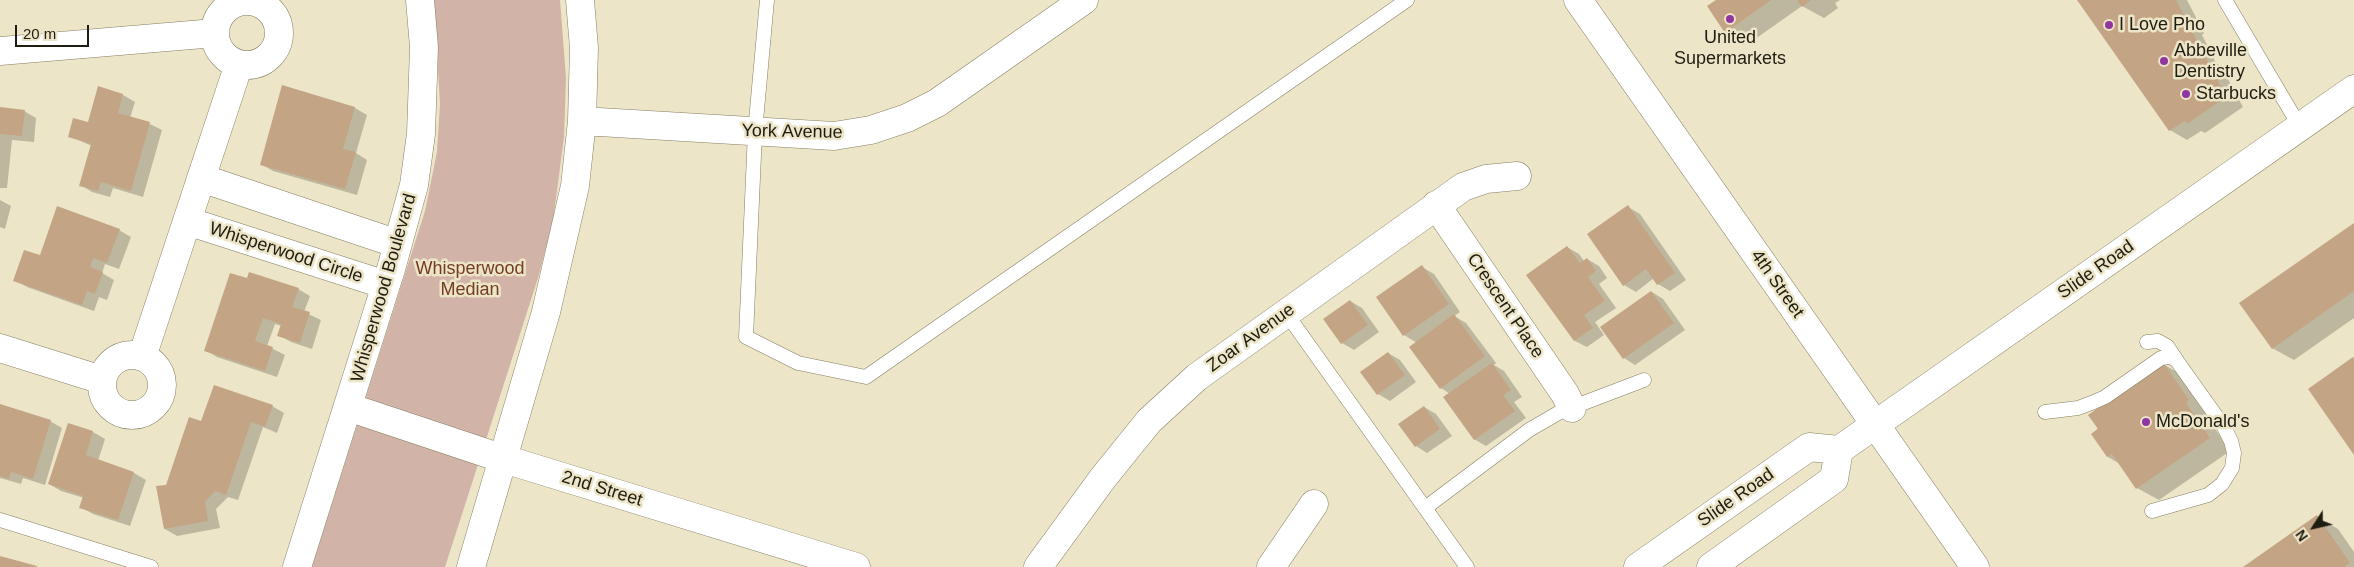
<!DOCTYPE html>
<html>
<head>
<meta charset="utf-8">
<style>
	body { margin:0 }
	#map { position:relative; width:2354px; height:567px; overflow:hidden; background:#ede5c7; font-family:Helvetica,sans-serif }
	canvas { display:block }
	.north { position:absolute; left:2289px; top:502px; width:50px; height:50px; -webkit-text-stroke:4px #ede5c7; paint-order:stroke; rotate:235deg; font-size:14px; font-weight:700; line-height:20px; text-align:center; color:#1f1c11 }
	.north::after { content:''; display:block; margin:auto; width:18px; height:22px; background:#1f1c11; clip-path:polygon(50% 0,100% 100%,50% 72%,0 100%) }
	.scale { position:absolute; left:15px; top:25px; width:74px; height:22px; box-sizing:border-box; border:2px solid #1f1c11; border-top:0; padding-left:6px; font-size:15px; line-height:18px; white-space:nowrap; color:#1f1c11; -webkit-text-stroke:4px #ede5c7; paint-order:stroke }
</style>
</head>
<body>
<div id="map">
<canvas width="2354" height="567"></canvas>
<div class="north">N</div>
<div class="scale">20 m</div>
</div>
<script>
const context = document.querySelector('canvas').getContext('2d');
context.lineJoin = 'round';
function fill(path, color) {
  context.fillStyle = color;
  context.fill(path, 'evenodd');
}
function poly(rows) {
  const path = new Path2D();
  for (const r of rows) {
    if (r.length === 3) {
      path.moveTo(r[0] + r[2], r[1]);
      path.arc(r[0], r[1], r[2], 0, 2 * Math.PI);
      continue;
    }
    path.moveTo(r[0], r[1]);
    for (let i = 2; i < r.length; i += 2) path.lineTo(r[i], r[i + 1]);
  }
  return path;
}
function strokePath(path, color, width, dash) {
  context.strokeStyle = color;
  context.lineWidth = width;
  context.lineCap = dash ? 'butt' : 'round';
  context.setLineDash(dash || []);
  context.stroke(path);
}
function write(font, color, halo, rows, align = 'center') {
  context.font = font + ' Helvetica,sans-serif';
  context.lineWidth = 5;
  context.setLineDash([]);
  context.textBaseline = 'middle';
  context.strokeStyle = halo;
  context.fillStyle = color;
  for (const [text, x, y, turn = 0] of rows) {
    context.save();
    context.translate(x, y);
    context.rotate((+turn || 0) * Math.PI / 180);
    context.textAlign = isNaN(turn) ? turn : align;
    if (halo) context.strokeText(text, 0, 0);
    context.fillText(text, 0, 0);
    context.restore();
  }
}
fill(poly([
	[434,0,560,0,566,78,564,137,553,221,538,278,445,567,312,567,425,211,437,152,440,104]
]), '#d1b3a8');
fill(poly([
	[1718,0,1840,0,1835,3,1838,8,1824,18,1802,6,1748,44,1726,32],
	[2078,0,2187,0,2204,33,2202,35,2216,63,2221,66,2243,107,2205,133,2201,131,2187,140,2170,130],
	[283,87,355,108,367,115,356,153,367,160,357,195,273,171,261,164],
	[99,88,123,95,135,102,130,118,150,124,162,130,143,197,113,188,110,197,92,192,81,185,92,146,69,136,89,124],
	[0,108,24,111,36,118,34,142,12,140,7,188,0,188],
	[0,200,11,206,5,229,0,227],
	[1628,207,1640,214,1686,280,1670,291,1658,284,1654,278,1636,292,1624,285],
	[2354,224,2354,318,2294,360,2272,348],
	[119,230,131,237,119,269,105,264,102,273,114,280,107,300,99,297,94,311,27,287,15,280],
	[1567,247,1579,254,1584,261,1587,259,1599,266,1607,278,1599,284,1616,308,1595,322,1604,335,1587,347,1575,341,1528,275],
	[1422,267,1434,274,1460,312,1454,316,1466,323,1496,363,1494,365,1504,371,1522,397,1514,402,1526,418,1486,446,1474,439,1450,394,1441,388,1417,343,1404,335],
	[248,280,298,289,310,296,304,312,321,320,312,349,291,342,279,335,282,326,275,324,267,346,285,355,277,377,217,357,205,350],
	[1652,292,1663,299,1685,330,1635,365,1624,358],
	[1350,301,1362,308,1379,332,1354,350,1342,343],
	[1388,353,1400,360,1416,382,1390,401,1378,394],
	[2163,364,2184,376,2209,413,2206,415,2230,451,2159,500,2137,488,2120,464,2108,457,2092,434],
	[0,406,50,421,62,428,45,485,23,478,21,484,0,478],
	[272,406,284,413,277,433,263,427,238,500,228,497,216,509,220,528,177,536,165,529,167,486,202,423],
	[1424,407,1436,414,1452,436,1427,453,1416,446],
	[69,424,93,432,105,439,98,461,134,473,146,480,130,526,93,514,81,507,84,498,61,491,49,484],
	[2317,517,2338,529,2354,552,2354,567,2245,567]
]), '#0003');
fill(poly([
	[1716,0,1771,0,1725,33,1707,6],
	[1797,0,1811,0,1802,7],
	[2077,0,2176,0,2226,97,2187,124,2185,121,2169,131],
	[282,85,355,107,343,149,356,152,345,189,260,165],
	[98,86,123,94,118,113,150,122,131,191,101,182,98,191,79,186,91,144,68,137,73,118,88,122],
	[0,107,25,110,22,136,0,134],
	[1628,205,1675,273,1657,285,1646,269,1623,286,1587,234],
	[57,206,120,229,107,263,93,258,90,267,103,272,95,294,87,291,82,305,13,281,24,250,40,255],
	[2354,223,2354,291,2272,349,2239,303],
	[1567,246,1580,263,1587,258,1596,271,1588,277,1605,301,1584,315,1593,328,1574,341,1526,275],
	[1422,265,1449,304,1403,336,1376,297],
	[249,272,299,288,292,307,310,312,300,343,277,336,281,324,263,318,255,341,273,347,265,371,204,351,230,273,247,278],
	[1651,291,1674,323,1623,359,1600,327],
	[1350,300,1368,325,1341,344,1323,319],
	[1454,314,1485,356,1440,389,1409,347],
	[1388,352,1405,375,1377,395,1360,372],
	[2353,357,2354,359,2354,455,2308,389],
	[2163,362,2189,400,2186,403,2210,438,2136,489,2112,454,2107,457,2091,434,2098,429,2088,415],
	[1492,363,1511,390,1503,395,1515,411,1474,440,1443,397],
	[214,385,273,405,265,427,251,422,226,495,215,491,205,502,208,521,164,529,156,486,166,485,189,417,201,421],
	[0,404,51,420,33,479,11,472,9,479,0,476],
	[1424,406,1440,429,1415,447,1398,424],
	[68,423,93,431,86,455,134,472,118,520,79,508,83,496,48,484],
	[2317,515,2350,563,2344,567,2243,567],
	[0,556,37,566,37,567,0,567]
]), '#c3a484');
const service = poly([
	[767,0,755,132,746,337,798,363,866,377,1407,0],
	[2225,0,2300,127],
	[1286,313,1467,567],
	[2147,342,2158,341,2167,346,2177,361],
	[2045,412,2078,408,2094,402,2105,397,2161,358,2171,357,2177,361,2224,427,2231,441,2234,453,2232,468,2222,484,2208,495,2152,511],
	[1425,508,1529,430,1560,412,1644,380],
	[0,520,151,567]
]);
const minor = poly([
	[247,33,32],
	[0,51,215,33],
	[582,121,834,136,871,130,907,118,937,103,1084,0],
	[201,178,398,244],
	[1436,205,1565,394,1572,408],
	[187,221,386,285],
	[0,348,102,380],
	[132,385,30],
	[142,357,239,64],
	[348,407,504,459,856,567],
	[297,567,391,269,414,185,421,134,424,47,420,0],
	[471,567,546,312,575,186,582,121,584,48,580,0],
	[1038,567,1103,478,1149,421,1197,377,1463,187,1486,179,1517,176],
	[1271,567,1314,504]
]);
const secondary = poly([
	[1638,567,1809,447,1839,450,2354,89],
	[1711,567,1834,479,1839,450]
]);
const primary = poly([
	[1578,0,1975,567]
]);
strokePath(service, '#857e63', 15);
strokePath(minor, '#857e63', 29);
strokePath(secondary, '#857e63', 29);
strokePath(primary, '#857e63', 29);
strokePath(service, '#fff', 14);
strokePath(minor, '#fff', 28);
strokePath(secondary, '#fff', 28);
strokePath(primary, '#fff', 28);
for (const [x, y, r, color] of [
	[1730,19,5,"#9036a1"],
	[2109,25,5,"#9036a1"],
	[2164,61,5,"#9036a1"],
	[2186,94,5,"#9036a1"],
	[2146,422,5,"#9036a1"]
]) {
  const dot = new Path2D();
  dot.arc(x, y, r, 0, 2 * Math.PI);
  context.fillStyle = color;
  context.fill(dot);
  strokePath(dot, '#ede5c7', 2);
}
write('18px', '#1f1c11', '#ede5c7', [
	["I Love Pho",2119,25],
	["United",1730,38,"center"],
	["Supermarkets",1730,59,"center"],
	["Abbeville",2174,51],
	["Dentistry",2174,72],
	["Starbucks",2196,94],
	["McDonald's",2156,422]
], 'left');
write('18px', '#1f1c11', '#ede5c7', [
	["York Avenue",792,132,1],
	["Whisperwood Circle",286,253,18],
	["Slide Road",2096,270,-35],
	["4th Street",1777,284,55],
	["Whisperwood Boulevard",384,288,-74],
	["Crescent Place",1505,306,56],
	["Zoar Avenue",1251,338,-36],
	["2nd Street",602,489,17],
	["Slide Road",1736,498,-35]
]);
write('18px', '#743b25', '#ede5c7', [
	["Whisperwood",470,269],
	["Median",470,290]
]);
</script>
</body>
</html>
